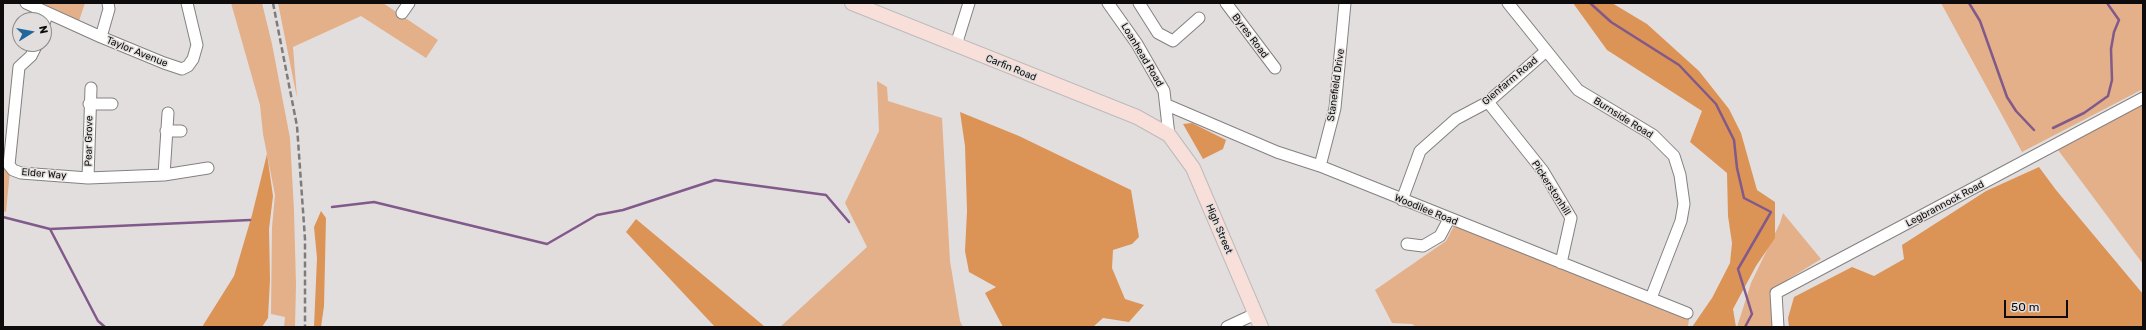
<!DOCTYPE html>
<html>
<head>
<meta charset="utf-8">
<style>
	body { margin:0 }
	#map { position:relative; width:2146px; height:330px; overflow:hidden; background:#e3dede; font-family:Rubik,sans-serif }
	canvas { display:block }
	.frame { position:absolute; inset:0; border:4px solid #0d0b0b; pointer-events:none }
	.north { position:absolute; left:12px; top:12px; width:40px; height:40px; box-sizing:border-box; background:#e3dede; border:1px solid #8d8a8a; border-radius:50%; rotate:79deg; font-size:11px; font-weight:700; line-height:16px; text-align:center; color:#0d0b0b }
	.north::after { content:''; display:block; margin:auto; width:14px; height:18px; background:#21679c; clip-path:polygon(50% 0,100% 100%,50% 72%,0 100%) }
	.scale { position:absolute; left:2004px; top:300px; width:64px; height:18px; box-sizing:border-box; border:2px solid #0d0b0b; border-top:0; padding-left:5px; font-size:12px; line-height:14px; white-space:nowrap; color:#0d0b0b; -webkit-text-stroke:3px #e3dede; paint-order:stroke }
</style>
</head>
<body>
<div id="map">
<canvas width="2146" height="330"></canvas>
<div class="frame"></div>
<div class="north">N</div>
<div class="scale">50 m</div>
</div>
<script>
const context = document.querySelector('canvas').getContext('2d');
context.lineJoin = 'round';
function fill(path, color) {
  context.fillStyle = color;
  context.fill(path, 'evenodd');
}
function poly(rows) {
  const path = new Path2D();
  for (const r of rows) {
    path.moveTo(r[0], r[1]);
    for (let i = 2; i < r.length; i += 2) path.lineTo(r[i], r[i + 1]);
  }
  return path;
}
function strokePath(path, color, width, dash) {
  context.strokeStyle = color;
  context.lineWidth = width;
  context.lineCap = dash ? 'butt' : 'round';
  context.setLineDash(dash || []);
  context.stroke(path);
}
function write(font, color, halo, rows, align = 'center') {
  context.font = font + ' Rubik,sans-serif';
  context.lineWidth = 3;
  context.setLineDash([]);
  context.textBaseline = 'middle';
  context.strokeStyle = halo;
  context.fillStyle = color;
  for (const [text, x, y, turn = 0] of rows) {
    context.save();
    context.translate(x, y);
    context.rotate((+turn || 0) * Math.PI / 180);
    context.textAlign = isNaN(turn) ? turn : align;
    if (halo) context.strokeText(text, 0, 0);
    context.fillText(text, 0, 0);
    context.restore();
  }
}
fill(poly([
	[42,3,85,3,79,21],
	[231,3,262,3,272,44,290,138,294,210,296,285,295,327,284,327,285,317,271,314,272,227,275,195,263,134,260,105],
	[278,3,383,3,438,40,426,58,361,16,293,47,297,98],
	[1941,3,2143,3,2143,89,2022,152],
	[877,81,887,87,888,101,942,118,950,261,960,321,963,327,780,327,867,247,845,203,879,131],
	[2143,104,2143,264,2058,150],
	[3,162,7,163,10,171,6,212,3,211],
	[1783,213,1821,259,1771,290,1773,327,1737,327,1751,283,1780,223],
	[1455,224,1656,303,1689,319,1688,327,1416,327,1412,324,1392,323,1375,290,1446,241]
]), '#e3b089');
fill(poly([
	[1573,3,1612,3,1647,24,1699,71,1729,109,1741,133,1757,190,1775,202,1775,238,1756,266,1733,309,1736,327,1692,327,1712,298,1730,263,1732,243,1728,216,1727,173,1690,142,1702,111,1607,50],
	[960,112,1019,136,1131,190,1139,237,1132,244,1113,250,1112,268,1125,299,1144,305,1129,322,1103,318,1093,327,1003,327,985,293,996,287,969,272,965,251,967,211,965,146],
	[1192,123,1226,140,1223,149,1203,159,1183,124],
	[267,154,273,196,269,229,270,280,268,318,262,327,202,327,234,276,252,215],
	[2039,167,2056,190,2143,294,2143,327,1789,327,1788,318,1794,297,1852,267,1874,276,1904,259,1902,245,1986,191],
	[321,211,326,218,324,306,321,327,314,327,317,258,314,227],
	[636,219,764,326,765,327,715,327,626,232]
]), '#dc9356');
strokePath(poly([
	[1590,3,1611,22,1679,65,1716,104,1734,140,1737,168,1744,198,1771,212,1738,269,1752,314,1745,327],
	[1969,3,1980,21,2007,97,2016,111,2034,130],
	[2053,128,2084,113,2108,96,2112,80,2111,49,2114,32,2119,20,2107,3],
	[332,207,374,202,547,244,597,215,623,210,715,180,826,195,849,222],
	[3,217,50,229,250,220],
	[50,229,98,321,105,327]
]), '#81598a', 2.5);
const minor = poly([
	[26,3,101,37,164,63,182,69,188,66,193,59,197,45,187,3],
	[1108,3,1137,44,1164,91,1169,135],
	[1139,3,1158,33,1173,41,1199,18],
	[1226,3,1275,68],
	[1508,3,1578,90,1653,135,1674,156,1680,175,1684,204,1681,221,1651,298],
	[402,13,409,3],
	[44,24,47,14],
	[101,37,109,9,108,3],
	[37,44,31,56,19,67,9,165,13,170,21,173,88,178,164,175,208,168],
	[956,45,969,3],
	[1488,102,1543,171,1571,218,1561,263],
	[89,104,112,104],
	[1167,105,1277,152,1320,166,1687,313],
	[166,131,181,131],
	[1320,166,1335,108,1345,3],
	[164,175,168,113],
	[88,178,91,88],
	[1402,200,1420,151,1456,119,1488,102,1546,51],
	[1407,244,1423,246,1440,236,1449,219],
	[1227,327,1255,314],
	[1778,327,1776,293,2143,98]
]);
const major = poly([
	[852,3,1137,117,1169,135,1193,168,1261,327]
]);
strokePath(minor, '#858181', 13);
strokePath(major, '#bbb', 16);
strokePath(minor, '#fff', 11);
strokePath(major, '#f8dfd9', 14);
strokePath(poly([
	[273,3,297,126,305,239,305,327]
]), '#7f7b7b', 2.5, [6, 3]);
write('10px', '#0d0b0b', '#e3dede', [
	["Byres Road",1250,36,53],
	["Taylor Avenue",137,52,22],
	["Loanhead Road",1142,55,59],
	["Carfin Road",1011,68,22],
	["Glenfarm Road",1510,81,-40],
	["Stanefield Drive",1336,85,-82],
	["Burnside Road",1623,118,32],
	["Pear Grove",89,141,-89],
	["Elder Way",44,174,5],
	["Pickerstonhill",1551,188,57],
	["Legbrannock Road",1945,204,-28],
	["Woodilee Road",1426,210,22],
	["High Street",1219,229,67]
]);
</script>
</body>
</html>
